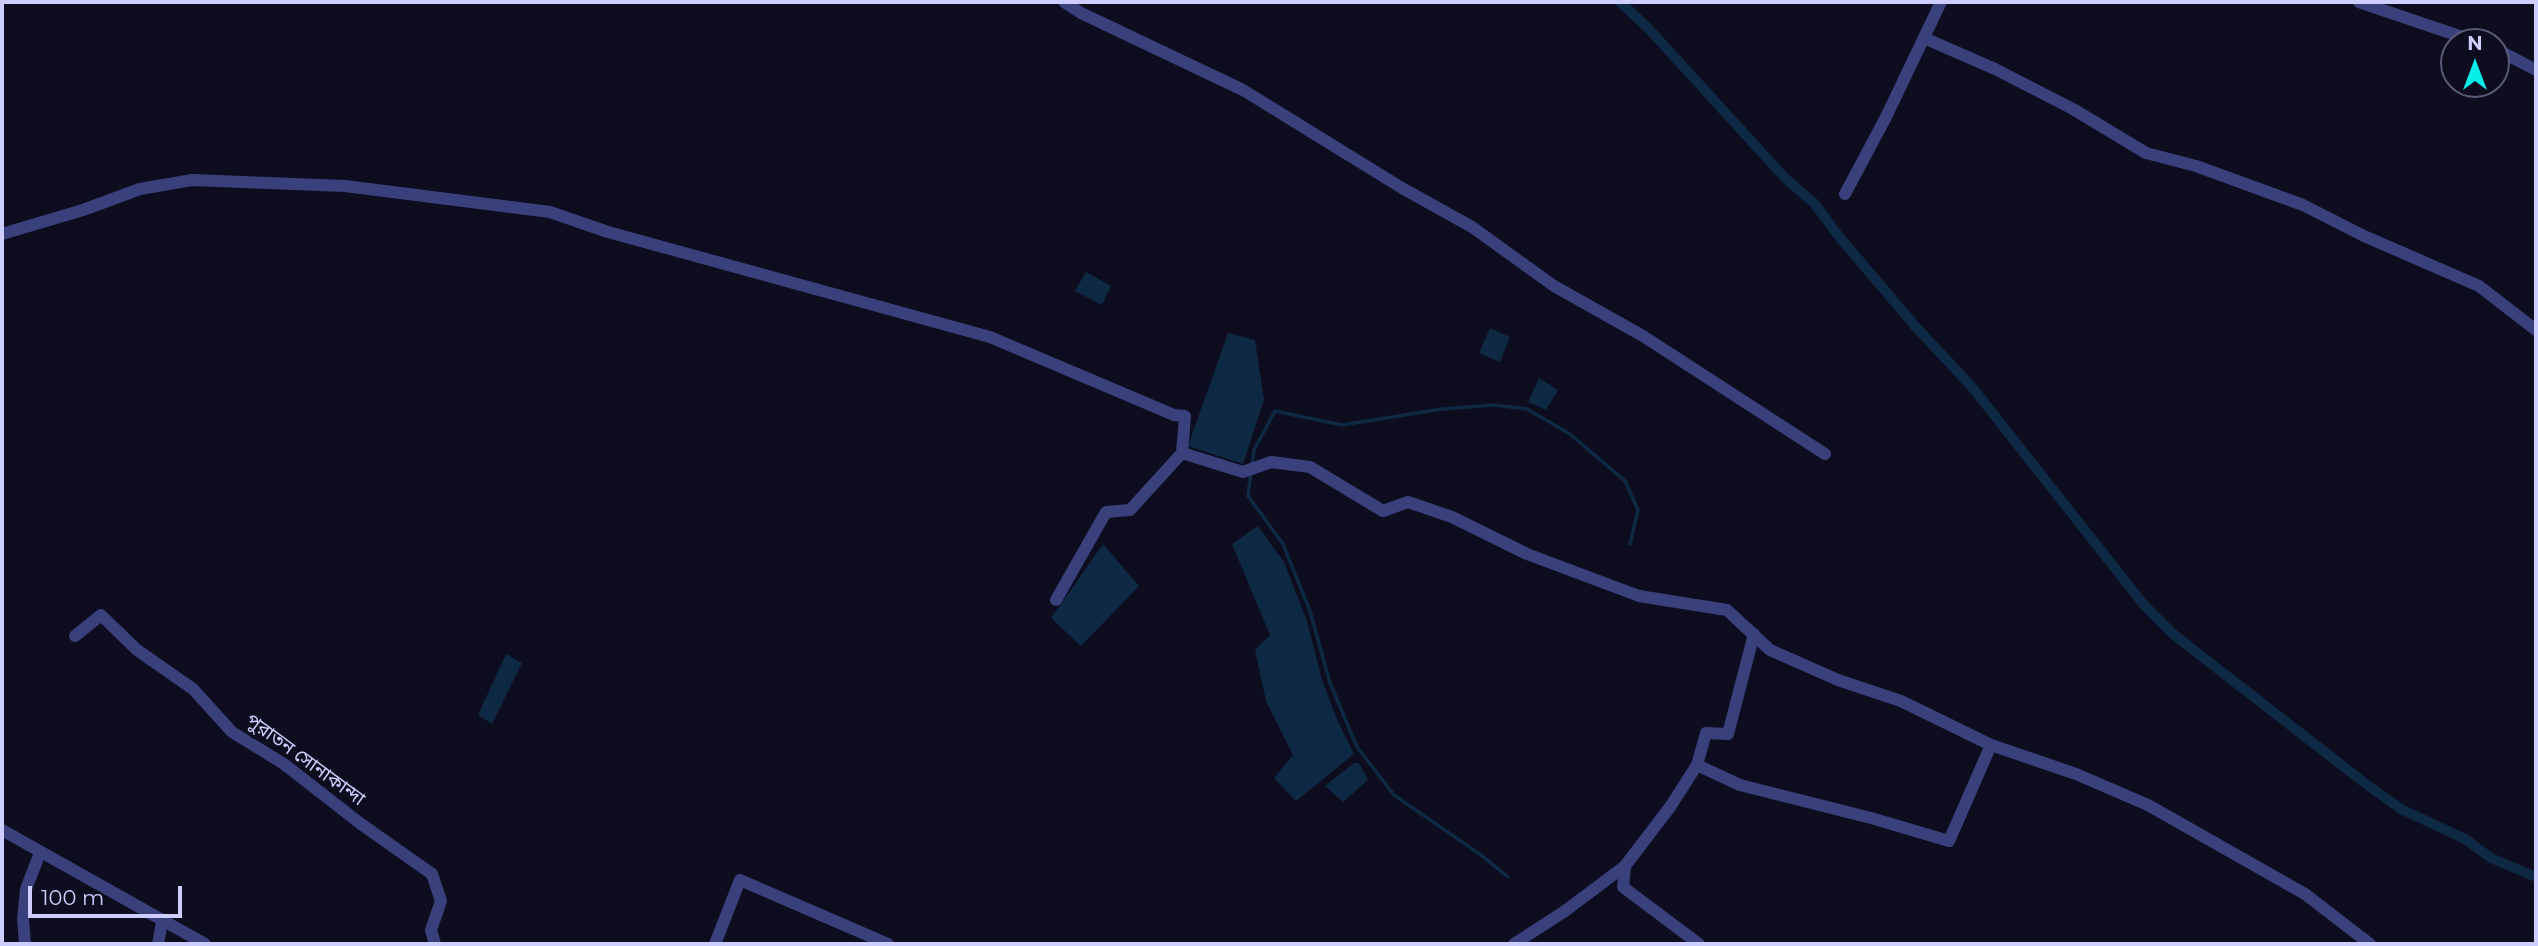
<!DOCTYPE html>
<html>
<head>
<meta charset="utf-8">
<style>
	body { margin:0 }
	#map { position:relative; width:2538px; height:946px; overflow:hidden; background:#0e0d1f; font-family:Montserrat,sans-serif }
	canvas { display:block }
	.frame { position:absolute; inset:0; border:4px solid #cdcefd; pointer-events:none }
	.north { position:absolute; left:2440px; top:28px; width:70px; height:70px; box-sizing:border-box; background:#0e0d1f; border:2px solid #5a5a78; border-radius:50%; rotate:0deg; font-size:19px; font-weight:700; line-height:28px; text-align:center; color:#cdcefd }
	.north::after { content:''; display:block; margin:auto; width:24px; height:32px; background:#09eee8; clip-path:polygon(50% 0,100% 100%,50% 72%,0 100%) }
	.scale { position:absolute; left:28px; top:886px; width:154px; height:32px; box-sizing:border-box; border:4px solid #cdcefd; border-top:0; padding-left:9px; font-size:21px; line-height:24px; white-space:nowrap; color:#cdcefd; -webkit-text-stroke:5px #0e0d1f; paint-order:stroke }
</style>
</head>
<body>
<div id="map">
<canvas width="2538" height="946"></canvas>
<div class="frame"></div>
<div class="north">N</div>
<div class="scale">100 m</div>
</div>
<script>
const context = document.querySelector('canvas').getContext('2d');
context.lineJoin = 'round';
function fill(path, color) {
  context.fillStyle = color;
  context.fill(path, 'evenodd');
}
function poly(rows) {
  const path = new Path2D();
  for (const r of rows) {
    path.moveTo(r[0], r[1]);
    for (let i = 2; i < r.length; i += 2) path.lineTo(r[i], r[i + 1]);
  }
  return path;
}
function strokePath(path, color, width, dash) {
  context.strokeStyle = color;
  context.lineWidth = width;
  context.lineCap = dash ? 'butt' : 'round';
  context.setLineDash(dash || []);
  context.stroke(path);
}
function write(font, color, halo, rows, align = 'center') {
  context.font = font + ' Montserrat,"Noto Sans Bengali",sans-serif';
  context.lineWidth = 7;
  context.setLineDash([]);
  context.textBaseline = 'middle';
  context.strokeStyle = halo;
  context.fillStyle = color;
  for (const [text, x, y, turn = 0] of rows) {
    context.save();
    context.translate(x, y);
    context.rotate((+turn || 0) * Math.PI / 180);
    context.textAlign = isNaN(turn) ? turn : align;
    if (halo) context.strokeText(text, 0, 0);
    context.fillText(text, 0, 0);
    context.restore();
  }
}
fill(poly([
	[1086,272,1111,286,1102,305,1075,291],
	[1490,328,1510,337,1500,362,1479,353],
	[1228,333,1255,340,1264,400,1243,464,1188,446],
	[1539,378,1558,390,1546,410,1528,402],
	[1258,526,1284,562,1307,621,1322,680,1338,722,1354,754,1296,801,1274,778,1293,755,1266,701,1255,650,1270,635,1232,544],
	[1103,544,1139,586,1081,646,1051,618],
	[506,654,522,663,492,724,478,715],
	[1354,763,1359,763,1368,780,1343,802,1325,786]
]), '#0e2943');
strokePath(poly([
	[1252,464,1254,450,1275,411,1342,425,1442,409,1494,405,1527,409,1570,434,1625,481,1638,510,1630,544],
	[1251,472,1248,496,1283,544,1310,611,1330,683,1357,747,1394,795,1481,855,1508,877]
]), '#0e2943', 3.5);
strokePath(poly([
	[1620,2,1648,28,1785,178,1815,204,1837,234,1915,326,1972,387,2144,605,2173,634,2366,784,2401,809,2465,839,2491,858,2536,877]
]), '#0e2943', 10);
strokePath(poly([
	[1064,2,1081,13,1243,90,1402,188,1472,227,1554,286,1643,336,1825,454],
	[2359,2,2477,42],
	[1924,38,1995,69,2073,109,2146,153,2196,166,2303,205,2364,236,2479,286,2536,330],
	[2496,49,2536,70],
	[1845,194,1886,117,1941,2],
	[2,234,83,210,140,189,192,180,345,186,550,212,608,232,990,337,1174,415,1185,416,1182,453],
	[1056,600,1106,512,1130,510,1182,453,1243,472,1271,462,1310,467,1383,511,1408,502,1452,517,1527,554,1639,596,1727,610,1770,650,1838,680,1901,701,1991,745,2076,774,2148,805,2305,894,2370,944],
	[75,636,101,615,137,650,193,689,232,732,284,764,361,824,432,874,441,901,431,930,435,944],
	[1697,765,1740,785,1871,818,1949,841,1991,745],
	[2,830,205,944],
	[1625,866,1623,887,1699,944],
	[25,944,23,919,26,889,40,853],
	[158,944,162,922],
	[715,944,740,880,888,944],
	[1514,944,1565,911,1625,866,1670,807,1697,765,1706,733,1728,734,1754,634]
]), '#3a407c', 12);
write('19px', '#cdcefd', '#0e0d1f', [
	["পুরাতন সোনাকান্দা",305,760,36]
]);
</script>
</body>
</html>
